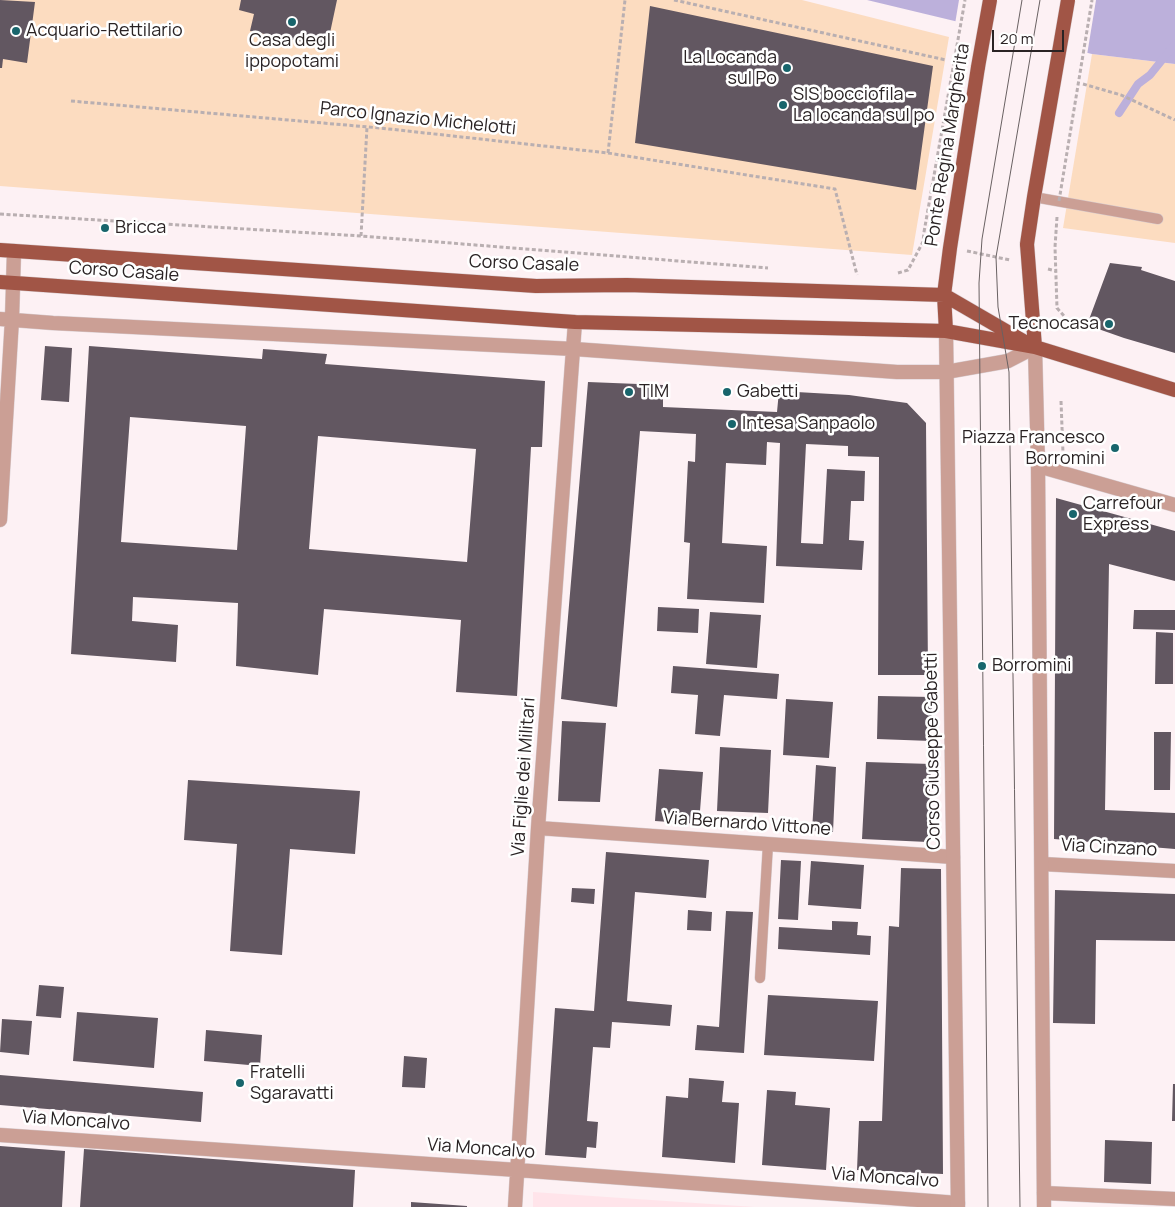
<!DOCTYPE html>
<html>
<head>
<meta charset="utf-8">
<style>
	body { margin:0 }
	#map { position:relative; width:1175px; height:1207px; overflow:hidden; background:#fdf1f4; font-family:Manrope,sans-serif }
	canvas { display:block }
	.scale { position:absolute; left:992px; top:30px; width:72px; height:22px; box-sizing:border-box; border:2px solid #2a2324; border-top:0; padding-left:6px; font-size:15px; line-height:18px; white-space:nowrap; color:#2a2324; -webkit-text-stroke:4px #fff; paint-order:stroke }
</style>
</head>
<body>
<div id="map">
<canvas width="1175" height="1207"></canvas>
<div class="scale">20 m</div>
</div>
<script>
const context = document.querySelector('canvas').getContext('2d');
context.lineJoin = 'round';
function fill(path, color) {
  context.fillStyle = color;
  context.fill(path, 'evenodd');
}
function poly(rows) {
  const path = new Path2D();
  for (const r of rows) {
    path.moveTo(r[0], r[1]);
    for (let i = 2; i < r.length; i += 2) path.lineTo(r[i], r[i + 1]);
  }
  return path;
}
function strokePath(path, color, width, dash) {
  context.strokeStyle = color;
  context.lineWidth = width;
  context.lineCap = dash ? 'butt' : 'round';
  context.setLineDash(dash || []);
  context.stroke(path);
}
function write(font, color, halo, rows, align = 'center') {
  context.font = font + ' Manrope,sans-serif';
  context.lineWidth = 5;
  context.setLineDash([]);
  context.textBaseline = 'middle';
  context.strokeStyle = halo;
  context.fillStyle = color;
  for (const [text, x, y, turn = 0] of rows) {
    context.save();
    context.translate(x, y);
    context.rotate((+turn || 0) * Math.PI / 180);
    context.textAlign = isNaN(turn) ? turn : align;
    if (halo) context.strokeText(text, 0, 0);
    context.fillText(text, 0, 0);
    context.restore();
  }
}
fill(poly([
	[533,1192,755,1207,533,1207]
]), '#ffe4ea');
fill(poly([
	[0,0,802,0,949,37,912,255,0,186],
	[1092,54,1175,64,1175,243,1063,228]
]), '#fcdcc0');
fill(poly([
	[867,0,1175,0,1175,64,1092,54]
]), '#bcb0db');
fill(poly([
	[959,0,1096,0,1087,55,955,24]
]), '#fdf1f4');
strokePath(poly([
	[1119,113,1138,84,1150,75,1175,44]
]), '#bcb0db', 8);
fill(poly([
	[0,0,35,2,27,63,3,59,2,68,0,68],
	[241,0,337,0,327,47,250,31,254,14,239,10],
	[650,6,933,66,916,190,635,143],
	[1110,263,1142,267,1141,270,1175,281,1175,353,1124,338,1087,325],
	[45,346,72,348,69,402,41,400],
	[89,346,262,359,263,349,327,354,325,364,545,381,542,447,531,447,517,696,456,692,461,620,324,609,318,675,236,666,238,603,133,597,132,621,178,625,176,662,71,654],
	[130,417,246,426,237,550,121,542],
	[318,436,476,449,467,562,309,549],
	[588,382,663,385,663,407,777,412,779,391,849,395,907,403,926,423,928,675,878,675,879,457,848,456,848,446,806,444,801,543,823,544,827,469,865,471,864,501,851,501,849,540,864,541,862,570,776,566,780,443,767,442,766,465,726,463,722,543,767,546,764,603,687,599,690,543,684,542,688,461,695,462,696,434,640,431,617,707,561,699],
	[1056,498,1175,531,1175,581,1109,564,1105,810,1175,813,1175,849,1054,839],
	[658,607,699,609,698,633,657,631],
	[1134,610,1175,610,1175,630,1133,629],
	[710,612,761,615,757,668,706,664],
	[1156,632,1173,633,1173,684,1155,684],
	[673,666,779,674,777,699,724,695,720,736,695,734,698,695,671,693],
	[878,696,932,697,931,741,877,739],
	[786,699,833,702,829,758,783,755],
	[562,721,606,723,600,802,558,801],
	[1154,732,1171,732,1170,790,1154,790],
	[720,747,771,750,768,813,717,811],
	[866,762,931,764,928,842,862,839],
	[816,765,836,767,833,832,812,831],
	[659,769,703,772,699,824,655,821],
	[188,780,360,791,355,854,290,849,282,955,230,951,237,844,184,840],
	[606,852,709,860,706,898,635,892,627,1001,672,1005,670,1026,612,1022,610,1048,593,1047,587,1121,598,1122,596,1148,587,1147,586,1158,545,1155,555,1008,594,1011],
	[781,860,801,861,798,920,778,919],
	[811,861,864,865,861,909,808,905],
	[901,868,941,869,943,1174,857,1170,859,1121,882,1121,889,926,899,927],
	[572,888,595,889,594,904,571,902],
	[1055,890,1175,894,1175,941,1096,940,1095,1024,1053,1023],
	[688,910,712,912,711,931,687,930],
	[726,911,753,912,744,1053,695,1050,697,1025,719,1027],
	[832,921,858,922,857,935,871,936,870,955,778,949,779,927,832,930],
	[39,985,64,987,61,1018,36,1016],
	[768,995,878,1001,874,1061,764,1055],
	[77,1012,158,1018,154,1068,73,1061],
	[2,1019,32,1021,29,1055,0,1052],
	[206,1030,262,1035,260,1066,204,1061],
	[404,1056,427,1058,425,1088,402,1087],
	[0,1075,203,1092,201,1122,0,1105],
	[689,1078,724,1081,722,1102,739,1103,735,1163,662,1157,666,1096,688,1098],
	[1173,1084,1175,1084,1175,1121,1172,1121],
	[767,1090,796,1092,795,1105,830,1108,826,1170,762,1165],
	[1105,1140,1152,1142,1151,1184,1104,1182],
	[0,1146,65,1151,62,1207,0,1207],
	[84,1149,355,1170,353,1207,80,1207],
	[411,1202,467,1206,467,1207,411,1207]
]), '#625761');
const service = poly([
	[1034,197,1158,219],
	[760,978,768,844]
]);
const minor = poly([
	[0,319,53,323,574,349,897,372,946,372,980,366,1008,361,1035,347],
	[1038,466,1175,505],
	[0,520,12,319,14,251],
	[538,828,953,857],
	[1042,864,1175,871],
	[0,1135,517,1170,958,1203],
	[1044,1193,1175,1199],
	[515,1207,538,828,575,322]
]);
const tertiary = poly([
	[946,331,958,1207],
	[1035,347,1038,466,1044,1207]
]);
const primary = poly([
	[1027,244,1035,347],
	[0,250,536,286,627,285,944,295,1025,342],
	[0,282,575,322,946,331,1035,347,1175,390],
	[946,331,944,295,950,248,978,67]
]);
strokePath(service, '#d7cccf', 11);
strokePath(minor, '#d7cccf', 15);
strokePath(tertiary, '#d7cccf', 15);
strokePath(primary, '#d7cccf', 15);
strokePath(poly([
	[674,0,946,60],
	[1083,84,1121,95,1175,120],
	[71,101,380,128,608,153,625,0],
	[608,153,835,189,857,275],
	[0,214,361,236,768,268],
	[1057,217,1055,247,1057,308,1064,316],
	[361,236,367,127],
	[967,251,1010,260],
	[1048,269,1056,271],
	[898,273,908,270,923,242,924,232],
	[1061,401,1063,453]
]), '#b9afb1', 3, [4, 2.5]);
strokePath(service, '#cb9f95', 10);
strokePath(minor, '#cb9f95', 14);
strokePath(tertiary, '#cb9f95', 14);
strokePath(primary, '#a15546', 14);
strokePath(poly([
	[988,1207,979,283,982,239,1022,0],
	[1020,1207,1009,372,998,307,996,257,1040,0]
]), '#696162', 1);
const primaryBridge = poly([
	[978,67,990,0],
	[1027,244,1034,197,1068,0]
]);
strokePath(primaryBridge, '#d7cccf', 15, []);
strokePath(poly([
	[1059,201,1092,0],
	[924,232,965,0]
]), '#b9afb1', 3, [4, 2.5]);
strokePath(primaryBridge, '#a15546', 14);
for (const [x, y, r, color] of [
	[292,22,5,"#18656c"],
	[16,31,5,"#18656c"],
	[787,68,5,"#18656c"],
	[783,105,5,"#18656c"],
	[105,228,5,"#18656c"],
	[1109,324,5,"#18656c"],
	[629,392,5,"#18656c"],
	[727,392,5,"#18656c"],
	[732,424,5,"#18656c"],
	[1115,448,5,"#18656c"],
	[1073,514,5,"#18656c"],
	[982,666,5,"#18656c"],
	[240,1083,5,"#18656c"]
]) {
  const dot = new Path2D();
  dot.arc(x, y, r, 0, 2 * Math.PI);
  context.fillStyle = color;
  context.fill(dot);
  strokePath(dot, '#fff', 2);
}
write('18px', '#2a2324', '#fff', [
	["Acquario-Rettilario",26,31],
	["Casa degli",292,41,"center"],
	["ippopotami",292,62,"center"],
	["La Locanda",777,58,"right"],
	["sul Po",777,79,"right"],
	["SIS bocciofila -",793,95],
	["La locanda sul po",793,116],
	["Bricca",115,228],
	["Tecnocasa",1099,324,"right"],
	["TIM",639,392],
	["Gabetti",737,392],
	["Intesa Sanpaolo",742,424],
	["Piazza Francesco",1105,438,"right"],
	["Borromini",1105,459,"right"],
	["Carrefour",1083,504],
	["Express",1083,525],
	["Borromini",992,666],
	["Fratelli",250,1073],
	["Sgaravatti",250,1094]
], 'left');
write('18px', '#2a2324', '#fff', [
	["Parco Ignazio Michelotti",418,119,6],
	["Ponte Regina Margherita",948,145,-81],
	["Corso Casale",524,264,2],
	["Corso Casale",124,272,4],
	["Corso Giuseppe Gabetti",933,751,-91],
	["Via Figlie dei Militari",524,777,-86],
	["Via Bernardo Vittone",747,824,4],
	["Via Cinzano",1109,848,3],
	["Via Moncalvo",76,1121,4],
	["Via Moncalvo",481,1149,4],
	["Via Moncalvo",885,1178,4]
]);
</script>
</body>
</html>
